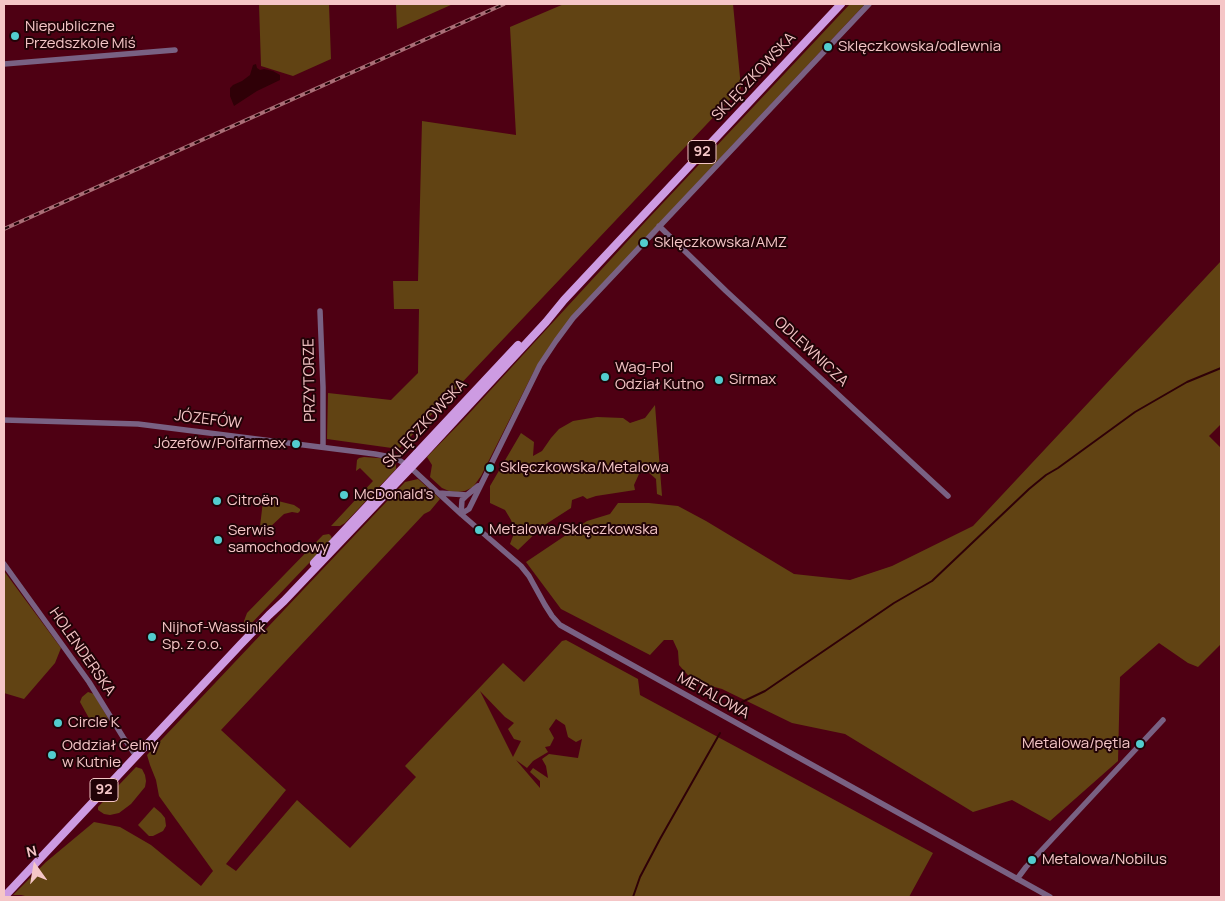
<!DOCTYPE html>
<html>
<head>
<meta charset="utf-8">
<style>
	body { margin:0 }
	#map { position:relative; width:1225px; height:901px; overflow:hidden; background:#4e0013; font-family:Manrope,sans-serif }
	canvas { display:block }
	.frame { position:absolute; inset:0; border:5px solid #f5c6c7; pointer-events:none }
	.north { position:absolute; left:10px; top:841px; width:50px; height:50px; -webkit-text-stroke:4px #210307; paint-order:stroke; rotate:347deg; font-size:14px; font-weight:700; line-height:20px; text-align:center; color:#f5c6c7 }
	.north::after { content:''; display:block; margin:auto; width:18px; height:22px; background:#f5c6c7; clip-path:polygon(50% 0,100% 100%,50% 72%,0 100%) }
</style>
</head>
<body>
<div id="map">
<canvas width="1225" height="901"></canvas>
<div class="frame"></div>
<div class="north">N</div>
</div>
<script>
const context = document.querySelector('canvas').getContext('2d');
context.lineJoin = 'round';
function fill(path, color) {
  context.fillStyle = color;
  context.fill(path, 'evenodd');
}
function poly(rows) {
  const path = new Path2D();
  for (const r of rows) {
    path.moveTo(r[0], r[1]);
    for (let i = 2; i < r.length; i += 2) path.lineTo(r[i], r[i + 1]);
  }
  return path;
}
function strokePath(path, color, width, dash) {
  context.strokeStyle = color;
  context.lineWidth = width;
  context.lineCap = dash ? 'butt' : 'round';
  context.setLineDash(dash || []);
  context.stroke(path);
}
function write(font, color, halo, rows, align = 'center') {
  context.font = font + ' Manrope,sans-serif';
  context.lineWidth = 4;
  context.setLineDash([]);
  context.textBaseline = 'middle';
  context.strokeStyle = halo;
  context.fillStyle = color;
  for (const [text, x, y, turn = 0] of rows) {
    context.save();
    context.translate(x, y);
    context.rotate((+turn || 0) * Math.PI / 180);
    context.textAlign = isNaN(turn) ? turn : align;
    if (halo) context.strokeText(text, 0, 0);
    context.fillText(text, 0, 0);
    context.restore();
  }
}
fill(poly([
	[259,4,329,4,331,59,293,76,261,66],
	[396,4,453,4,397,29],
	[564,4,733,4,741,88,399,449,327,439,328,393,391,400,418,373,419,309,394,309,393,281,418,281,422,121,516,135,510,27],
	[850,4,865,4,571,317,534,371,481,476,473,487,465,491,458,492,449,491,442,488,430,477,432,465,427,457,464,419,646,221],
	[1221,261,1221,424,1209,436,1221,448,1221,644,1198,667,1188,663,1159,643,1120,677,1118,761,1050,821,1012,800,973,812,845,734,792,723,722,689,693,681,679,665,678,651,673,640,664,640,650,655,561,609,526,562,587,521,610,514,618,503,649,503,678,506,706,521,794,574,850,580,892,566,973,526],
	[655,405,662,496,657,494,656,479,647,471,639,474,634,485,635,490,596,496,587,499,583,496,572,500,571,508,543,526,518,550,510,544,515,531,511,520,505,510,490,503,490,486,521,433,534,442,533,456,542,451,551,438,559,429,573,421,597,417,623,418,630,423,645,418],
	[364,457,392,459,396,465,396,469,345,523,340,526,331,526,373,481,360,468,356,471,357,460,359,458],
	[418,479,440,499,430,511,424,514,221,730,286,790,226,864,236,871,297,800,350,848,416,777,405,766,503,663,524,682,562,641,566,640,638,679,640,695,933,853,909,897,29,897,21,895,13,895,46,862,94,822,120,827,151,845,201,886,213,871,159,796,156,780,150,765,147,755,405,482],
	[480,691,505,717,514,723,508,729,514,739,521,741,513,757],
	[556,719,565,725,568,737,576,742,582,739,578,758,549,754,542,759,546,766,548,778,533,768,530,772,540,781,540,788,516,760,527,768,533,761,548,752,545,747,550,746,554,738,549,729],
	[262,497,294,505,300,509,300,511,298,513,292,512,284,514,268,529,263,536,259,535,263,501,259,500],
	[329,534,331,536,332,539,248,627,245,626,244,621,247,613,323,535],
	[4,571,61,648,55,663,24,699,4,693],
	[88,692,94,694,109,720,108,724,96,724,90,720,80,702,82,697],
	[136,767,142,769,145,775,146,781,145,787,131,804,119,813,110,815,104,814,98,810,98,807],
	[154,807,161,813,165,818,166,826,163,831,153,836,149,836,138,825]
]), '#614313');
fill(poly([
	[256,64,257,68,260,70,264,69,273,71,280,75,280,80,257,91,234,106,230,96,230,88,233,85,242,81,250,75,253,65]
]), '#2f0007');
strokePath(poly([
	[734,708,742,702,765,691,894,603,932,581,1029,489,1046,475,1058,468,1135,412,1187,382,1221,368],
	[633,897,640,877,660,839,720,733]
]), '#2f0007', 2);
strokePath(poly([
	[4,64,175,50],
	[659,226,726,291,948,496],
	[320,311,323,387,323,447],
	[4,420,138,424,375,454,396,458,411,468,461,514,521,566,529,576,545,605,552,616,560,625,1050,897],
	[439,493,467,495],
	[461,514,469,509,540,365,556,341,573,318,869,4],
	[461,514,462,500,467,495,478,486],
	[4,564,89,682,123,737,136,756],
	[1017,879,1026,867,1163,720]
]), '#796183', 5.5);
strokePath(poly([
	[314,563,518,345],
	[4,897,241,644,269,615,284,601,422,456,546,322,564,300,841,4]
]), '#cd9be2', 8);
const rail = poly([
	[4,229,504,4]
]);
strokePath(rail, '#aa6e77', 4);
strokePath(rail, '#210307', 2, [5.5]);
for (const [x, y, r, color] of [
	[15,36,5,"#52cdce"],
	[828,47,5,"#52cdce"],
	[644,243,5,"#52cdce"],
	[605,377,5,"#52cdce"],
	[719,380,5,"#52cdce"],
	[296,444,5,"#52cdce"],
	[490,468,5,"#52cdce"],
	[344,495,5,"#52cdce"],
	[217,501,5,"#52cdce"],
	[479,530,5,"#52cdce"],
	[218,540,5,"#52cdce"],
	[152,637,5,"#52cdce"],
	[58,723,5,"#52cdce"],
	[1140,744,5,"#52cdce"],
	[52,755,5,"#52cdce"],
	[1032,860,5,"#52cdce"]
]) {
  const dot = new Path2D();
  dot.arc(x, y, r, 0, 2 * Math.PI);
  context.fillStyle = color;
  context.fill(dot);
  strokePath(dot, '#210307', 2);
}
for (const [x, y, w] of [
	[702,152,28],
	[104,790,28]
]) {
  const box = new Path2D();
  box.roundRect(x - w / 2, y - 11.5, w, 23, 4);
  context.fillStyle = '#210307';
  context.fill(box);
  strokePath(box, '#f5c6c7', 1);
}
write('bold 14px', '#f5c6c7', null, [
	["92",702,152],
	["92",104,790]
]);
write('15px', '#f5c6c7', '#210307', [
	["Niepubliczne",25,27],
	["Przedszkole Miś",25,44],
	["Sklęczkowska/odlewnia",838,47],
	["Sklęczkowska/AMZ",654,243],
	["Wag-Pol",615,368],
	["Odział Kutno",615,385],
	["Sirmax",729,380],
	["Józefów/Polfarmex",286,444,"right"],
	["Sklęczkowska/Metalowa",500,468],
	["McDonald's",354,495],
	["Citroën",227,501],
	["Metalowa/Sklęczkowska",489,530],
	["Serwis",228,531],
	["samochodowy",228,548],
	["Nijhof-Wassink",162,628],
	["Sp. z o.o.",162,645],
	["Circle K",68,723],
	["Metalowa/pętla",1130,744,"right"],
	["Oddział Celny",62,746],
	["w Kutnie",62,763],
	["Metalowa/Nobilus",1042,860]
], 'left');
write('15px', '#f5c6c7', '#210307', [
	["SKLĘCZKOWSKA",754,77,-47],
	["ODLEWNICZA",811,352,43],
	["PRZYTORZE",310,380,-91],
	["JÓZEFÓW",208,420,7],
	["SKLĘCZKOWSKA",425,424,-47],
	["HOLENDERSKA",82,652,55],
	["METALOWA",713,696,29]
]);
</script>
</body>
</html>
